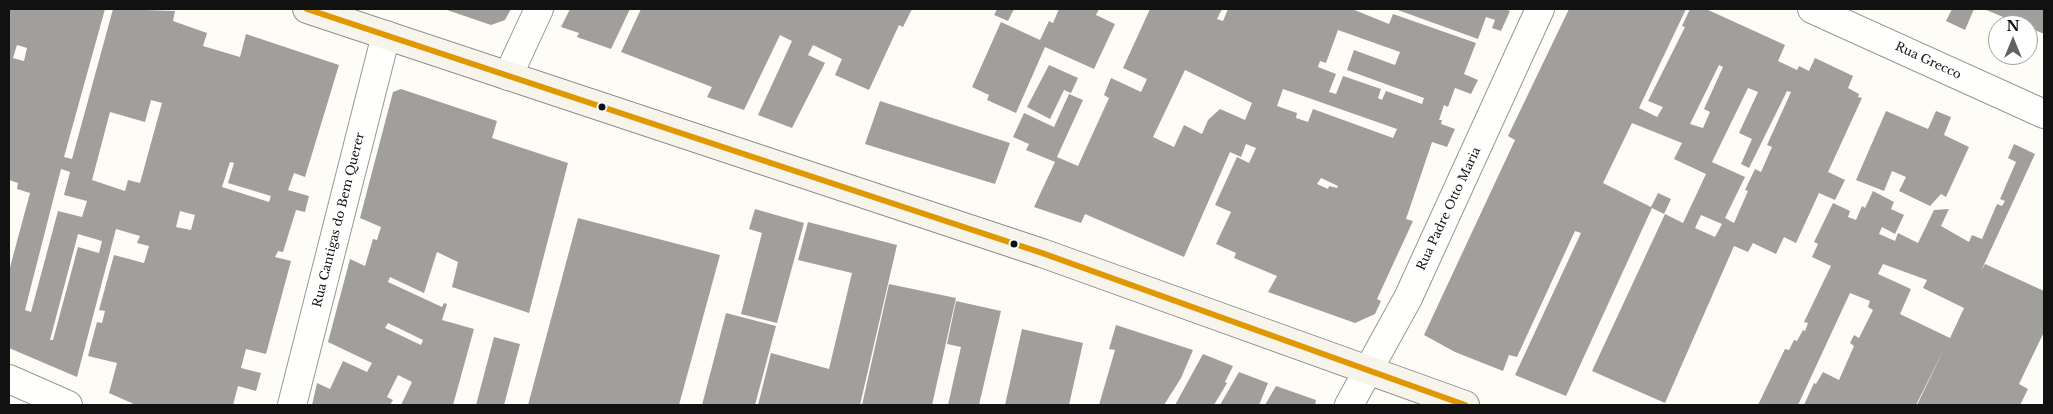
<!DOCTYPE html>
<html>
<head>
<meta charset="utf-8">
<style>
	body { margin:0 }
	#map { position:relative; width:2053px; height:414px; overflow:hidden; background:#fdfcf7; font-family:"Libre Baskerville",serif }
	canvas { display:block }
	.frame { position:absolute; inset:0; border:10px solid #111; pointer-events:none }
	.north { position:absolute; left:1988px; top:15px; width:50px; height:50px; box-sizing:border-box; background:#fff; border:1px solid #a0a0a0; border-radius:50%; rotate:0deg; font-size:14px; font-weight:700; line-height:20px; text-align:center; color:#111 }
	.north::after { content:''; display:block; margin:auto; width:18px; height:22px; background:#646362; clip-path:polygon(50% 0,100% 100%,50% 72%,0 100%) }
</style>
</head>
<body>
<div id="map">
<canvas width="2053" height="414"></canvas>
<div class="frame"></div>
<div class="north">N</div>
</div>
<script>
const context = document.querySelector('canvas').getContext('2d');
context.lineJoin = 'round';
function fill(path, color) {
  context.fillStyle = color;
  context.fill(path, 'evenodd');
}
function poly(rows) {
  const path = new Path2D();
  for (const r of rows) {
    path.moveTo(r[0], r[1]);
    for (let i = 2; i < r.length; i += 2) path.lineTo(r[i], r[i + 1]);
  }
  return path;
}
function strokePath(path, color, width, dash) {
  context.strokeStyle = color;
  context.lineWidth = width;
  context.lineCap = dash ? 'butt' : 'round';
  context.setLineDash(dash || []);
  context.stroke(path);
}
function write(font, color, halo, rows, align = 'center') {
  context.font = font + ' "Libre Baskerville",serif';
  context.lineWidth = 5;
  context.setLineDash([]);
  context.textBaseline = 'middle';
  context.strokeStyle = halo;
  context.fillStyle = color;
  for (const [text, x, y, turn = 0] of rows) {
    context.save();
    context.translate(x, y);
    context.rotate((+turn || 0) * Math.PI / 180);
    context.textAlign = isNaN(turn) ? turn : align;
    if (halo) context.strokeText(text, 0, 0);
    context.fillText(text, 0, 0);
    context.restore();
  }
}
fill(poly([
	[9,9,105,9,64,157,72,159,113,9,175,11,173,21,207,33,203,46,240,57,246,34,339,65,305,177,294,173,288,190,309,196,305,212,296,210,283,252,278,251,275,257,291,261,266,354,246,349,241,368,261,373,256,391,238,386,233,405,136,405,109,393,117,363,88,356,97,322,102,323,105,311,99,310,114,255,144,263,149,246,137,243,140,236,116,229,77,377,9,348,9,271,30,193,17,189,18,183,9,180],
	[17,45,27,48,24,61,13,58],
	[151,100,162,103,140,183,128,180,125,191,92,180,110,112,145,122],
	[230,162,234,163,228,183,271,196,269,202,222,187],
	[61,169,70,172,64,195,87,201,82,217,58,211,31,312,25,310],
	[180,211,195,215,191,230,176,227],
	[78,234,102,241,99,253,78,247,53,340,50,340],
	[444,9,511,9,505,20,491,25],
	[570,9,630,9,611,49,577,37,579,33,561,27],
	[641,9,912,9,903,27,899,25,869,90,835,75,842,59,813,45,808,55,825,63,792,128,758,115,792,41,780,35,744,110,707,97,712,87,621,52],
	[997,9,1014,9,1008,21,994,15],
	[1059,9,1099,9,1096,15,1115,24,1094,69,1045,47,1016,113,987,100,989,95,972,87,1001,22,1040,40,1049,21,1053,23],
	[1150,9,1222,9,1217,19,1223,21,1228,9,1352,9,1389,24,1393,14,1476,43,1464,74,1478,80,1471,94,1455,88,1448,107,1444,105,1439,120,1442,120,1441,124,1455,129,1447,147,1432,142,1406,219,1413,221,1377,299,1381,301,1375,314,1355,323,1268,292,1277,276,1234,258,1236,253,1216,244,1231,212,1215,205,1237,157,1249,163,1256,148,1246,144,1241,157,1230,152,1184,257,1085,214,1081,223,1034,207,1055,162,1026,150,1029,144,1013,137,1024,113,1054,127,1069,94,1083,100,1057,157,1078,166,1109,98,1104,95,1111,78,1141,92,1147,79,1123,68],
	[1338,30,1400,52,1395,65,1354,50,1347,70,1424,98,1422,104,1386,91,1382,100,1378,98,1381,89,1343,76,1336,94,1329,92,1336,74,1318,67,1320,61,1326,63],
	[1185,70,1252,103,1245,120,1220,109,1208,120,1202,134,1184,125,1174,147,1153,137],
	[1283,89,1397,129,1393,138,1313,109,1308,122,1296,118,1297,113,1277,106],
	[1321,178,1338,186,1337,188,1329,186,1328,189,1317,184],
	[1395,9,1505,9,1510,11,1501,31,1492,28,1495,20,1486,17,1478,39],
	[1569,9,1686,9,1639,108,1657,117,1663,107,1648,101,1685,27,1682,26,1690,9,1706,9,1785,45,1778,61,1797,70,1799,66,1809,71,1815,58,1853,76,1848,88,1859,94,1858,97,1862,98,1828,172,1845,180,1835,200,1819,193,1796,243,1784,237,1776,254,1753,243,1748,252,1734,246,1665,403,1592,371,1665,214,1683,223,1706,174,1674,159,1682,143,1632,123,1603,183,1651,207,1658,193,1671,199,1664,214,1652,208,1566,396,1515,375,1581,233,1575,231,1517,357,1509,355,1503,371,1455,352,1424,335,1515,140,1508,136],
	[1719,65,1723,67,1704,109,1710,112,1703,128,1690,124],
	[1748,88,1758,92,1739,133,1752,139,1741,164,1749,168,1787,91,1791,92,1767,145,1772,147,1761,172,1755,169,1745,190,1748,191,1734,223,1725,218,1745,177,1712,162],
	[1701,215,1722,224,1715,237,1695,228],
	[1952,9,1974,9,1965,30,1946,21],
	[1984,9,2044,9,2044,34,2028,27,2028,25,2022,25],
	[1049,65,1078,78,1071,93,1064,90,1050,119,1027,107],
	[401,89,497,121,492,138,568,163,529,313,452,287,458,262,437,252,424,293,390,277,388,282,442,307,444,303,447,304,442,320,474,329,453,405,401,405,412,382,398,375,387,397,393,400,390,405,312,405,317,383,330,389,343,361,367,372,372,363,328,342,350,259,365,266,373,239,377,240,381,227,360,218,393,92],
	[388,323,423,340,421,345,385,328],
	[880,101,1010,143,995,184,865,144],
	[1886,111,1928,129,1936,111,1951,117,1944,135,1969,147,1946,197,1941,194,1930,206,1899,191,1906,177,1892,171,1884,191,1856,180],
	[2014,144,2035,154,1981,271,1985,264,2044,291,2044,332,2019,384,2028,389,2020,405,1917,405,1945,347,1916,405,1804,405,1814,383,1816,384,1823,372,1839,380,1854,346,1850,343,1854,335,1859,338,1873,310,1868,307,1870,301,1850,293,1798,405,1758,405,1785,349,1789,350,1794,340,1797,341,1803,330,1805,331,1808,323,1804,322,1831,266,1812,257,1818,244,1814,242,1833,203,1850,211,1848,217,1856,220,1862,206,1865,208,1873,191,1894,202,1891,209,1904,215,1895,234,1882,227,1879,234,1895,241,1898,233,1918,243,1934,210,1949,209,1941,226,1969,242,1972,235,1982,239,1997,204,2002,206,2005,201,2000,199,2016,162,2008,158],
	[1883,264,1927,280,1923,288,1964,308,1950,338,1900,314,1911,289,1878,274],
	[755,209,804,223,777,323,741,314,762,233,749,229],
	[578,218,720,255,679,405,528,405],
	[808,222,897,245,860,405,758,405,771,353,829,369,852,273,798,260],
	[889,284,956,298,932,405,862,405],
	[956,301,1001,311,979,405,948,405,961,347,947,344],
	[726,313,776,326,755,405,702,405],
	[1116,325,1193,350,1181,378,1164,405,1099,405,1115,350,1109,349],
	[1022,329,1083,343,1069,405,1005,405],
	[494,337,520,344,504,405,476,405],
	[1203,354,1233,366,1225,382,1227,383,1214,405,1175,405],
	[1239,372,1268,383,1259,405,1220,405],
	[1276,386,1316,400,1315,405,1265,405]
]), '#a19f9c');
const street = poly([
	[1812,9,2044,114],
	[508,76,539,9],
	[9,379,68,405],
	[292,405,386,35],
	[1349,405,1408,298,1540,9]
]);
const secondary = poly([
	[307,9,1042,253,1465,405]
]);
strokePath(street, '#979795', 30);
strokePath(secondary, '#8e8d8b', 30);
strokePath(street, '#fffffe', 28);
strokePath(secondary, '#f6f4eb', 28);
strokePath(poly([
	[307,9,1042,253,1465,405]
]), '#e09702', 6);
for (const [x, y, r, color] of [
	[602,107,4.5,"#111"],
	[1014,244,4.5,"#111"]
]) {
  const dot = new Path2D();
  dot.arc(x, y, r, 0, 2 * Math.PI);
  context.fillStyle = color;
  context.fill(dot);
  strokePath(dot, '#fff', 2);
}
write('12px', '#111', '#fff', [
	["Rua Grecco",1928,61,25],
	["Rua Padre Otto Maria",1449,209,-65],
	["Rua Cantigas do Bem Querer",339,220,-76]
]);
</script>
</body>
</html>
